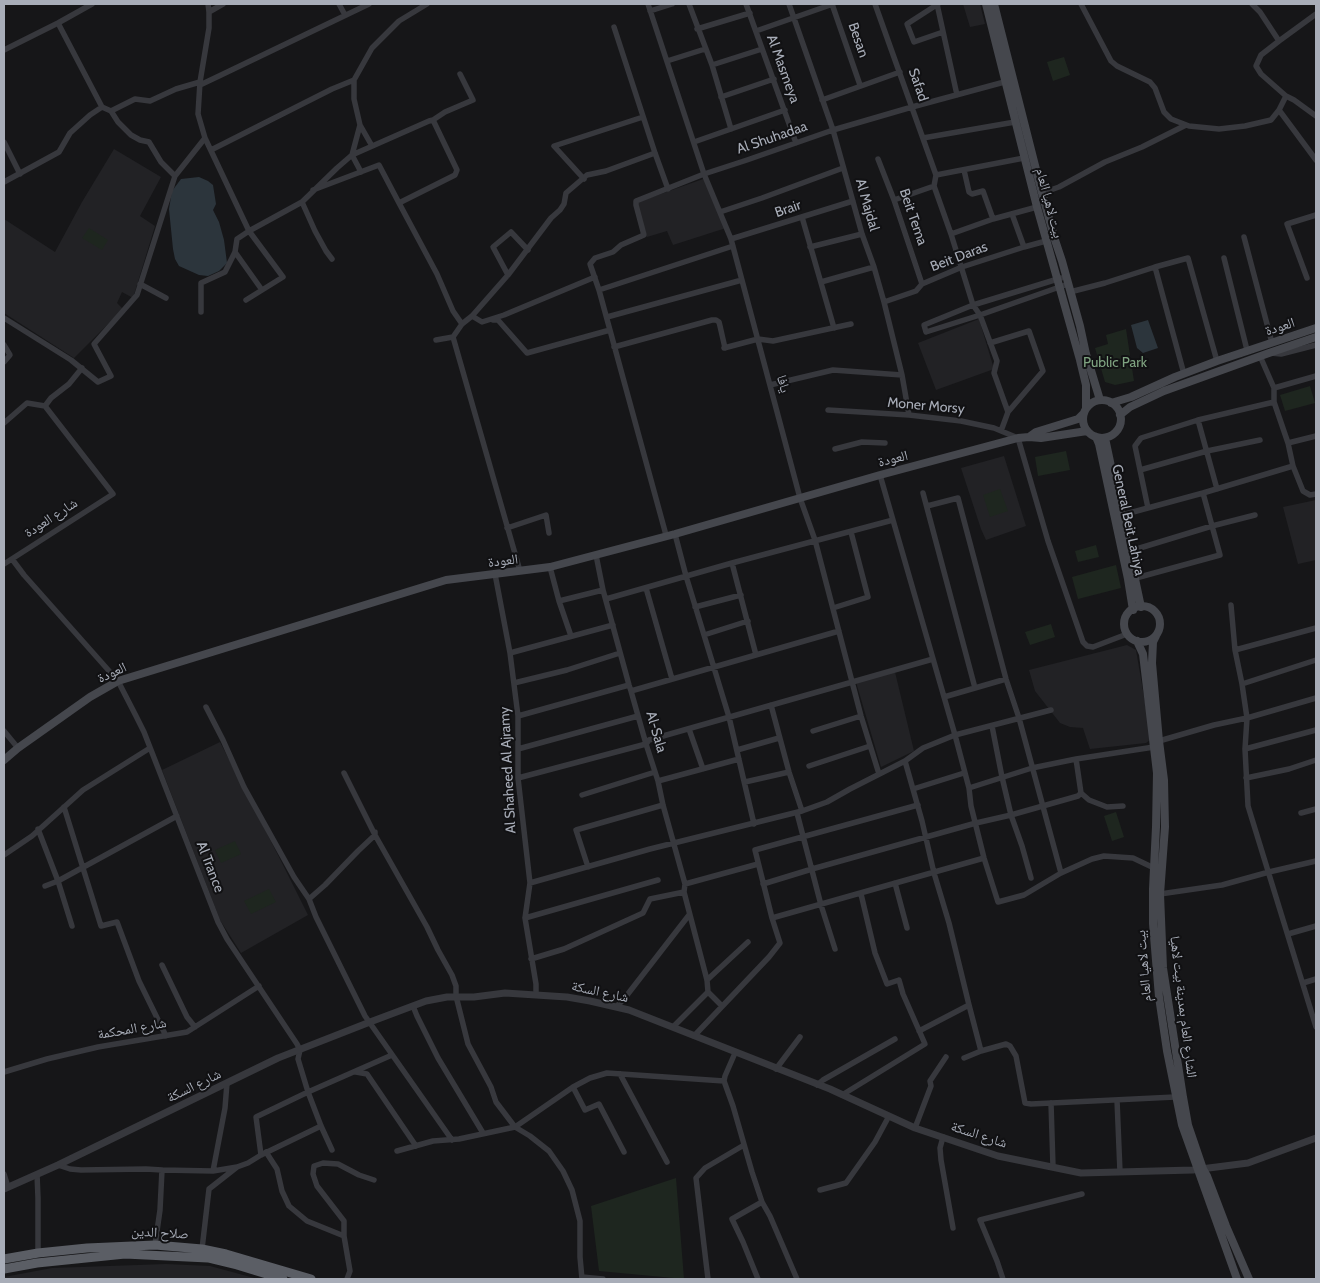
<!DOCTYPE html>
<html>
<head>
<meta charset="utf-8">
<style>
	body { margin:0 }
	#map { position:relative; width:1320px; height:1283px; overflow:hidden; background:#161618; font-family:Cabin,sans-serif }
	canvas { display:block }
	.frame { position:absolute; inset:0; border:5px solid #a8adb8; pointer-events:none }
</style>
</head>
<body>
<div id="map">
<canvas width="1320" height="1283"></canvas>
<div class="frame"></div>
</div>
<script>
const context = document.querySelector('canvas').getContext('2d');
context.lineJoin = 'round';
function fill(path, color) {
  context.fillStyle = color;
  context.fill(path, 'evenodd');
}
function poly(rows) {
  const path = new Path2D();
  for (const r of rows) {
    if (r.length === 3) {
      path.moveTo(r[0] + r[2], r[1]);
      path.arc(r[0], r[1], r[2], 0, 2 * Math.PI);
      continue;
    }
    path.moveTo(r[0], r[1]);
    for (let i = 2; i < r.length; i += 2) path.lineTo(r[i], r[i + 1]);
  }
  return path;
}
function strokePath(path, color, width, dash) {
  context.strokeStyle = color;
  context.lineWidth = width;
  context.lineCap = dash ? 'butt' : 'round';
  context.setLineDash(dash || []);
  context.stroke(path);
}
function write(font, color, halo, rows, align = 'center') {
  context.font = font + ' Cabin,"Noto Naskh Arabic",sans-serif';
  context.lineWidth = 4;
  context.setLineDash([]);
  context.textBaseline = 'middle';
  context.strokeStyle = halo;
  context.fillStyle = color;
  for (const [text, x, y, turn = 0] of rows) {
    context.save();
    context.translate(x, y);
    context.rotate((+turn || 0) * Math.PI / 180);
    context.textAlign = isNaN(turn) ? turn : align;
    if (halo) context.strokeText(text, 0, 0);
    context.fillText(text, 0, 0);
    context.restore();
  }
}
fill(poly([
	[963,4,980,4,985,24,970,27],
	[114,149,161,177,140,216,155,226,133,298,122,292,117,303,123,309,74,358,4,313,4,219,55,252,82,202],
	[706,178,726,228,673,245,667,231,647,237,637,205,638,202],
	[979,319,994,369,936,390,918,343],
	[1004,456,1026,526,986,540,981,529,961,468],
	[1316,500,1316,560,1298,564,1283,507],
	[1127,645,1136,650,1151,737,1150,740,1146,743,1090,749,1083,728,1070,727,1060,723,1035,691,1029,670],
	[895,672,914,751,881,767,856,682],
	[220,742,280,859,308,915,241,953,220,920,162,770],
	[166,1264,210,1266,258,1279,4,1279,4,1277,52,1268]
]), '#222225');
fill(poly([
	[1064,57,1070,75,1053,81,1047,62],
	[89,228,108,240,102,250,82,238],
	[1126,329,1134,381,1115,385,1105,382,1095,348,1108,344,1106,335],
	[1310,386,1315,403,1285,411,1280,395],
	[1066,451,1070,470,1038,476,1035,457],
	[1000,489,1008,511,990,517,983,495],
	[1096,545,1099,557,1078,562,1075,551],
	[1116,565,1121,588,1078,599,1072,577],
	[1051,624,1055,637,1030,645,1025,632],
	[1116,812,1124,837,1112,841,1104,816],
	[235,841,241,854,221,863,215,850],
	[269,889,276,902,251,914,244,901],
	[676,1178,684,1279,599,1271,591,1206]
]), '#1e261f');
fill(poly([
	[199,177,208,181,213,185,216,204,213,210,219,222,224,240,227,263,219,271,208,276,199,275,179,266,175,259,173,249,169,209,172,191,181,179],
	[1148,320,1158,348,1143,353,1137,348,1131,325]
]), '#2c353c');
strokePath(poly([
	[208,4,209,12,209,28,200,82,198,114,205,138,249,231,283,277,246,300],
	[339,4,345,15],
	[648,4,704,174,731,239,800,498,815,540,861,716,879,774],
	[689,4,712,65,731,129],
	[746,4,796,143],
	[789,4,833,130,862,234,874,267,884,302,902,375,909,415],
	[832,4,860,85],
	[875,4,936,175,934,186,951,234,973,305,980,315,997,361,994,373,1008,412,1001,431],
	[937,4,957,95],
	[938,4,907,24,914,42,943,32],
	[1081,4,1111,61,1117,66,1150,82,1155,88,1164,112,1171,119,1189,126,1219,129,1245,126,1271,120,1279,110],
	[1252,4,1260,12,1279,41,1261,55,1256,66,1261,74,1286,96,1294,100,1316,116],
	[650,11,672,4],
	[209,12,223,4],
	[58,23,102,107,111,111,118,122,131,135,140,140,149,142,161,162,175,176],
	[614,27,655,153,668,189],
	[697,29,750,13],
	[756,31,833,4],
	[1279,41,1316,14],
	[4,50,58,23,92,4],
	[667,61,705,49],
	[712,65,762,49],
	[200,85,219,76,369,4],
	[1286,96,1279,110,1316,160],
	[721,97,774,79],
	[822,100,900,72],
	[111,111,135,99,150,101,176,89,200,82],
	[433,120,445,112,473,100,460,74],
	[360,125,372,146],
	[923,138,1015,122],
	[4,142,20,174],
	[694,142,785,110],
	[211,150,332,89,354,80],
	[878,159,894,200,922,284],
	[964,170,969,192,972,194,983,191,993,219],
	[361,172,352,155,429,121,433,120,457,170,455,175,399,203],
	[936,175,1024,158],
	[584,179,554,146,643,117],
	[4,182,59,152,70,133,90,115,102,107],
	[313,190,379,165,399,203,437,274,453,311,462,324,453,337,520,571],
	[1042,193,1059,187,1105,162,1142,147,1186,125],
	[894,200,934,186],
	[302,202,315,231,326,251,332,259],
	[720,212,762,198,843,168],
	[1012,214,1024,247],
	[802,217,834,328],
	[951,234,993,219,1037,207],
	[1244,237,1272,343],
	[731,239,853,201],
	[810,247,862,234],
	[235,252,262,290],
	[1224,258,1247,350],
	[1155,267,1184,374],
	[508,275,551,218,560,210,564,204,566,193,587,175,606,171,655,153],
	[1061,278,973,305,924,325,926,332,980,315,1068,284],
	[1307,278,1287,224,1316,215],
	[821,282,874,267],
	[140,284,166,298],
	[599,290,733,246],
	[1070,292,1105,283,1155,267,1188,258,1217,361],
	[884,302,916,291,922,284,962,267,1024,247,1046,241],
	[201,312,201,283,225,272,235,252,237,239,249,231,302,202,337,168,352,155,360,125,354,99,354,80,372,48,399,21,427,4],
	[472,316,508,275,493,247,511,232,528,250],
	[607,317,742,280],
	[4,318,71,360,98,382,111,376,94,344,137,295,175,176,205,138],
	[493,320,498,320,527,353,610,330],
	[462,324,472,316,482,322,504,315,595,277],
	[436,340,453,337],
	[990,343,1029,331,1043,371,1008,412],
	[4,345,10,355,4,362],
	[614,347,712,320,716,320,719,322,720,326,725,348],
	[724,348,758,339,773,341,851,324],
	[1271,353,1281,354,1316,345],
	[1260,356,1274,388,1274,402,1288,443,1293,466,1303,491,1310,495,1316,494],
	[770,385,833,370,902,375],
	[1274,388,1316,376],
	[828,410,909,415,961,421,994,428,1018,438,1048,541,1083,642,1087,646,1093,647,1127,634],
	[1198,420,1217,489],
	[4,423,27,403,45,406],
	[1288,443,1316,436],
	[835,449,862,442,885,443],
	[1140,470,1207,451,1260,440],
	[880,475,955,735,969,788,971,806,984,858,998,902,1024,895,1061,873,1092,859,1104,856,1133,858,1154,868],
	[923,493,975,688],
	[927,506,958,498,1006,679,1019,718,1061,873],
	[1148,508,1135,446,1141,438,1198,420,1274,402],
	[1122,515,1203,493,1293,466],
	[507,528,546,515,549,533],
	[675,534,686,576,729,717,754,824],
	[666,535,599,290,590,264,595,258,613,252,621,245,644,235,636,205,636,201,704,174,747,160,833,130,912,107,1008,81],
	[1130,551,1212,526,1255,515],
	[596,555,603,590,629,685,631,691,646,744,658,781,663,805,685,884,684,892,707,980,708,992,722,1006],
	[12,559,24,575,118,681,136,716,144,732,218,922,227,939,297,1044,300,1050,298,1059,308,1092,321,1126,332,1150],
	[732,563,756,655],
	[4,564,113,494,45,406,51,398,69,384,82,368],
	[550,567,559,601,571,636],
	[495,574,510,653,518,716,518,778,530,883,525,918,536,984,536,994],
	[1136,578,1220,555,1203,493],
	[646,588,672,679],
	[606,599,732,563,893,520],
	[559,601,603,590],
	[1231,605,1235,650,1242,684],
	[695,607,741,595],
	[833,608,868,597,851,532],
	[704,635,748,621],
	[1235,650,1316,628],
	[510,653,613,625],
	[1316,660,1242,684,1247,718,1245,749,1248,806,1316,1027],
	[514,683,567,670,620,653],
	[631,691,839,631],
	[944,697,1006,679],
	[771,705,789,772,802,811],
	[206,707,223,740,244,787,294,877,309,899,316,917,365,1016,452,1140],
	[518,716,629,685],
	[992,726,1002,777,1011,815,1022,846,1031,878],
	[689,729,703,769],
	[4,731,18,748],
	[813,731,861,716],
	[1159,741,1214,725,1247,718,1316,698],
	[518,749,638,716],
	[1245,749,1316,730],
	[737,750,779,738],
	[1076,759,1081,793,1089,800,1107,807,1123,806],
	[905,761,922,821,934,873,949,923,969,1005,981,1051],
	[809,766,870,746],
	[344,773,375,835,427,927,438,950,452,975,456,986,456,996,468,1044,491,1087,496,1102,515,1127,530,1136,549,1151,563,1171,572,1190,580,1221,580,1257,582,1279],
	[518,778,646,744,649,740,933,659],
	[1246,778,1289,769,1316,760],
	[658,781,739,759],
	[745,782,789,772],
	[969,788,1032,768,1076,759,1154,747],
	[913,789,964,773],
	[582,795,655,772],
	[64,807,101,926,117,922,139,981,166,1036],
	[797,813,821,905,835,949],
	[1301,813,1316,809],
	[38,829,58,881,72,926],
	[4,855,32,836,83,790,150,748],
	[588,867,576,830,663,805],
	[530,883,650,849,802,811,827,802,850,789,905,761,923,748,955,735,1051,710],
	[895,883,907,928],
	[685,884,758,864],
	[763,884,812,869,976,823,1011,815,1078,796,1081,793],
	[45,886,58,881,177,816],
	[1160,894,1222,885,1269,872,1316,861],
	[309,899,325,885,358,851,375,835,375,832],
	[525,918,658,880],
	[772,918,984,858],
	[1288,934,1316,926],
	[531,959,564,949,643,913,650,899,684,892],
	[162,965,187,1017,195,1027],
	[707,980,748,942],
	[1303,983,1316,979],
	[413,1006,417,1016,438,1058,483,1133],
	[616,1007,624,999,689,915],
	[673,1027,708,992],
	[919,1031,969,1005],
	[694,1036,769,957,780,943,772,918,755,850,918,805],
	[735,1053,725,1076,724,1081,733,1106,752,1172,762,1202,770,1216,797,1279],
	[964,1058,981,1051,1006,1044,1010,1046,1016,1056,1025,1103,1031,1104,1175,1097],
	[776,1069,800,1037],
	[4,1072,47,1059,98,1047,187,1032,259,986],
	[356,1072,367,1074,416,1146],
	[620,1074,667,1162],
	[817,1085,823,1080,895,1039],
	[573,1087,585,1110,599,1104,624,1152],
	[842,1095,925,1044,903,994,899,980,887,984,875,953,861,894],
	[1117,1100,1120,1172],
	[1051,1103,1053,1167],
	[915,1128,931,1086,930,1081,946,1057],
	[943,1137,940,1148,941,1160,953,1228],
	[397,1151,433,1141,459,1139,515,1127,573,1087,590,1078,607,1073,724,1081],
	[266,1152,277,1169,282,1191,289,1206,307,1221,344,1236],
	[261,1155,256,1117,308,1092,392,1055],
	[58,1165,70,1169,81,1170,146,1169,162,1170],
	[237,1167,248,1163,261,1155,321,1126],
	[4,1174,8,1187],
	[37,1174,38,1198,38,1253],
	[820,1190,846,1183,875,1142,889,1116],
	[155,1245,160,1210,162,1170,213,1171],
	[202,1249,209,1189,237,1167,213,1171,225,1108,227,1083],
	[582,1277,603,1279],
	[347,1279,350,1271,344,1236,344,1221,317,1186,313,1174,314,1166,323,1163,338,1164,359,1175,374,1180],
	[708,1279,696,1178,705,1168,744,1145],
	[758,1279,743,1242,732,1219,762,1202],
	[1003,1279,997,1261,980,1220,1082,1194]
]), '#37383d', 5.5);
strokePath(poly([
	[4,1189,58,1165,278,1058,370,1022,426,1001,447,997,474,997,505,993,567,997,590,1001,629,1010,830,1089,915,1128,998,1156,1081,1173,1193,1170,1248,1163,1316,1138]
]), '#37383d', 7);
strokePath(poly([
	[986,4,1037,207,1080,360,1086,385,1086,408],
	[994,4,1042,193,1055,240,1062,261,1080,326,1086,354,1100,400],
	[1102,419,19],
	[1111,403,1131,397,1175,377,1217,361,1316,328],
	[1120,415,1130,407,1164,391,1269,353,1316,337],
	[1029,437,1036,432,1078,419,1083,414],
	[1096,437,1099,444,1128,579,1133,610],
	[1105,438,1141,607],
	[1142,624,18],
	[1156,636,1153,642,1152,663,1159,741,1164,780,1165,827,1160,894,1163,968,1183,1097,1188,1125,1203,1169,1207,1176,1226,1226,1249,1279],
	[1137,641,1143,654,1157,773,1156,827,1153,889,1153,924,1159,997,1167,1051,1182,1125,1237,1279],
	[4,760,18,748,90,697,118,681,446,580,550,567,675,534,880,475,1018,438,1029,437,1041,438,1087,431]
]), '#45474d', 8);
strokePath(poly([
	[4,1259,38,1253,87,1248,155,1245,202,1249,226,1254,311,1279],
	[4,1269,37,1263,125,1254,208,1258,237,1265,283,1279]
]), '#5b5e65', 9);
write('14px', '#a8adb8', '#111113', [
	["Besan",858,40,71],
	["Al Masmeya",783,69,70],
	["Safad",918,85,71],
	["Al Shuhadaa",772,138,-19],
	["بيت لاهيا العام",1049,203,75],
	["Al Majdal",867,205,74],
	["Brair",788,209,-19],
	["Beit Tema",913,217,71],
	["Beit Daras",959,257,-21],
	["العودة",1280,327,-18],
	["يافا",783,384,75],
	["Moner Morsy",926,406,5],
	["العودة",893,459,-14],
	["شارع العودة",51,518,-33],
	["General Beit Lahiya",1128,520,78],
	["العودة",503,561,-7],
	["العودة",112,673,-25],
	["Al-Sala",656,732,74],
	["Al Shaheed Al Ajramy",508,770,-93],
	["Al Trance",210,867,69],
	["بيت لاهيا العام",1144,966,-95],
	["شارع السكة",600,992,12],
	["الشارع العام بمدينة بيت لاهيا",1183,1007,83],
	["شارع المحكمة",132,1029,-10],
	["شارع السكة",194,1086,-26],
	["شارع السكة",979,1135,18],
	["صلاح الدين",160,1233,3]
]);
write('14px', '#7fa381', '#111113', [
	["Public Park",1115,363]
]);
</script>
</body>
</html>
